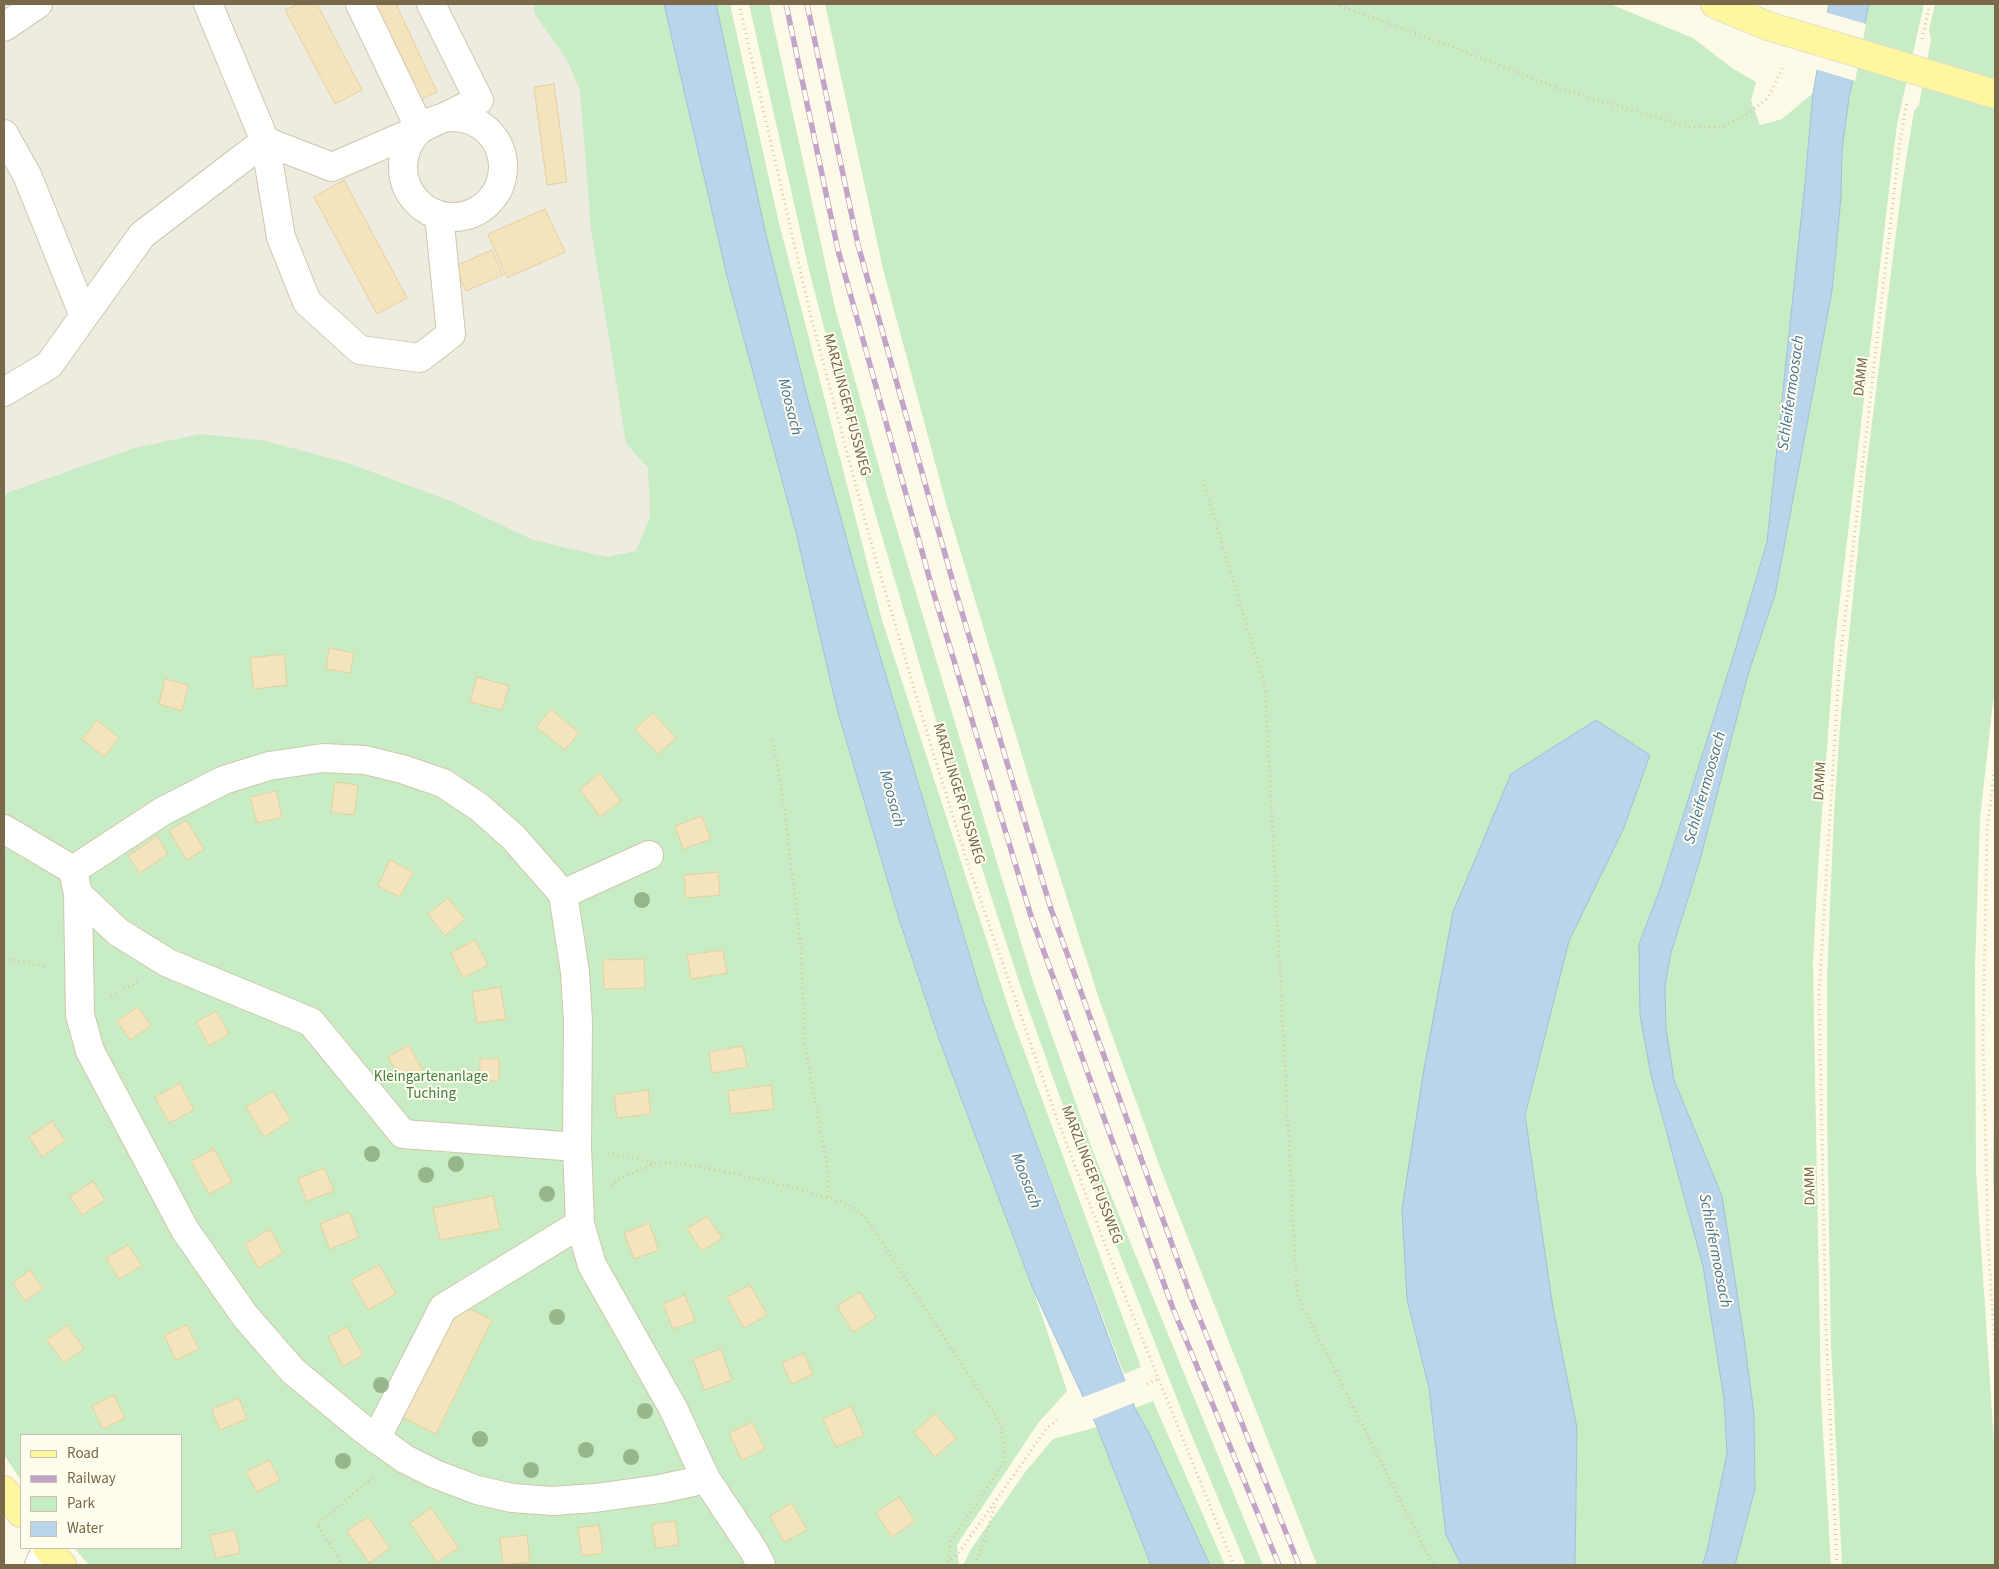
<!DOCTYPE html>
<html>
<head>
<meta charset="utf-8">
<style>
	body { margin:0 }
	#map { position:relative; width:1999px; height:1569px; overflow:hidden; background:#fdfbe7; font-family:"Source Sans 3",sans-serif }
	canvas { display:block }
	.frame { position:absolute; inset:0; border:5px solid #796849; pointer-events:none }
	.legend { position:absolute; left:20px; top:1434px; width:162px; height:115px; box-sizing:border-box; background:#fffdee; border:1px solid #c9c1ac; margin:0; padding:6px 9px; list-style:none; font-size:15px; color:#796849 }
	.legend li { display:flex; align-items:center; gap:10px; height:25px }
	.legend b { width:25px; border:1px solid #c9c1ac }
</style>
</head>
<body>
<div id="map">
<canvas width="1999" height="1569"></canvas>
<div class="frame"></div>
<ul class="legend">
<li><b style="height:6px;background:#fff79d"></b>Road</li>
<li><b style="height:6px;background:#c3a4c9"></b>Railway</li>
<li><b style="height:14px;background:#c8ecc4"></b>Park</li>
<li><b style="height:14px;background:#bad4e9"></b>Water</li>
</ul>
</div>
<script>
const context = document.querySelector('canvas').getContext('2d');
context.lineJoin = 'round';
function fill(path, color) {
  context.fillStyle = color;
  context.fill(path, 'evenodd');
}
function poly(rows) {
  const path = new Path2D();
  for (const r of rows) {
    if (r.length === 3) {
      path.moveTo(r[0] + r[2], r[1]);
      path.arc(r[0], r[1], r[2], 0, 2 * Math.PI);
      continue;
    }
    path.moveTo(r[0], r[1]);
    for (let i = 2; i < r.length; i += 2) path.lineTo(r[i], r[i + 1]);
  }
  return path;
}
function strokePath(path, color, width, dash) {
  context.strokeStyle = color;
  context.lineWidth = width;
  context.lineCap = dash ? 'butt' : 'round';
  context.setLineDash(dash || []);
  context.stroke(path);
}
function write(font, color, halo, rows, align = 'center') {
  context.font = font + ' "Source Sans 3",sans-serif';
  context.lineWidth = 4;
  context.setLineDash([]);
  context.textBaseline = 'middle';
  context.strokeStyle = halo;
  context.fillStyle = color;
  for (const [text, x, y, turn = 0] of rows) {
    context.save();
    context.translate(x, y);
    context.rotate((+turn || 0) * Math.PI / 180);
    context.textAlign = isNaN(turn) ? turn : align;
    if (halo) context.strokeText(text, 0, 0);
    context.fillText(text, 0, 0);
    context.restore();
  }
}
fill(poly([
	[4,4,578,4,691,579,4,549]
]), '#eeebe0');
fill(poly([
	[533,4,664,4,727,276,796,532,837,709,899,919,939,1039,1033,1289,1067,1391,1039,1422,957,1545,959,1565,89,1565,74,1548,181,1548,181,1435,21,1435,21,1480,4,1455,4,494,134,448,201,434,266,441,348,463,453,502,533,540,606,557,636,551,650,517,648,468,626,443,591,229,580,90,567,60,535,14],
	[716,4,730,4,778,219,882,620,1012,1018,1141,1367,1124,1374,983,1000,926,810,866,609,806,392,766,235],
	[749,4,769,4,835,308,889,503,1033,982,1094,1154,1263,1565,1246,1565,1189,1429,1082,1159,1021,988,959,798,853,438,810,274],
	[825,4,1610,4,1693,38,1732,68,1756,82,1751,101,1760,125,1782,119,1813,93,1805,182,1767,542,1734,654,1660,889,1639,944,1640,1016,1651,1075,1703,1266,1724,1399,1727,1453,1707,1551,1702,1565,1575,1565,1577,1428,1553,1308,1525,1115,1569,941,1623,830,1649,755,1407,1299,1429,1388,1446,1535,1461,1565,1317,1565,1161,1170,1100,1002,1033,792,947,507,883,269],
	[1869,4,1924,4,1897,124,1835,641,1818,867,1813,964,1821,1399,1831,1565,1735,1565,1755,1489,1754,1414,1744,1338,1722,1196,1674,1080,1666,1028,1665,986,1671,953,1700,860,1749,671,1775,595,1832,291,1841,197,1842,150,1849,98],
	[1935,4,1995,4,1995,685,1980,818,1975,966,1976,1172,1995,1457,1995,1565,1842,1565,1831,1345,1827,1110,1827,978,1834,812,1841,714,1866,470,1902,185,1914,111,1919,105,1931,40,1929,29],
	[1995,977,1995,1206,1993,1182],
	[1153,1401,1225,1565,1210,1565,1151,1437,1135,1408],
	[1097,1427,1151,1565,963,1565,971,1549,1026,1471,1053,1439]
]), '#c8ecc4');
const water = poly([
	[664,4,716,4,766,235,806,392,866,609,983,1000,1135,1408,1151,1437,1210,1565,1151,1565,1097,1427,1033,1289,939,1039,899,919,837,709,796,532,727,276,664,4],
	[1829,4,1869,4,1849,98,1842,150,1841,197,1832,291,1775,595,1749,671,1700,860,1671,953,1665,986,1666,1028,1674,1080,1722,1196,1744,1338,1754,1414,1755,1489,1735,1565,1702,1565,1707,1551,1727,1453,1724,1399,1703,1266,1651,1075,1640,1016,1639,944,1660,889,1734,654,1767,542,1805,182,1813,93,1829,4],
	[1596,720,1650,755,1623,830,1569,941,1525,1115,1553,1308,1577,1428,1575,1565,1461,1565,1446,1535,1429,1388,1407,1299,1402,1209,1424,1069,1453,912,1511,774,1596,720]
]);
fill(water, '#bad4e9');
strokePath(water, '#9fc0db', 1);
fill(poly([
	[1825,12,1866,24,1855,81,1815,69],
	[1128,1380,1136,1402,1091,1420,1081,1398]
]), '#fdfbe7');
const building = poly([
	[298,4,317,4,362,90,335,104,285,10,298,4],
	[375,4,396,4,437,92,419,100,375,4],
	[554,84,567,182,547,185,534,87,554,84],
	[344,180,407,298,377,314,314,197,344,180],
	[545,209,565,252,507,278,488,234,545,209],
	[492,250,503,275,466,291,455,266,492,250],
	[329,648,354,653,350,673,326,669,329,648],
	[284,654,287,685,254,689,250,658,284,654],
	[477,677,509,686,502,710,470,702,477,677],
	[165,679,188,685,182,711,159,704,165,679],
	[551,709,579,733,565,750,536,727,551,709],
	[653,713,676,738,658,754,635,729,653,713],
	[97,720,119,738,104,757,82,739,97,720],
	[600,773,621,801,600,817,580,789,600,773],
	[335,782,358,785,354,815,331,812,335,782],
	[276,791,282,817,257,823,250,797,276,791],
	[702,816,711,839,683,849,675,826,702,816],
	[186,820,204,849,187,860,169,831,186,820],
	[157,836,168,854,140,873,128,856,157,836],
	[390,860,413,872,400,897,378,886,390,860],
	[718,872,720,895,686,898,684,875,718,872],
	[448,898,465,919,445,936,428,914,448,898],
	[475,940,488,965,463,978,451,953,475,940],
	[723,950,727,973,691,979,687,955,723,950],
	[644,959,645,988,604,989,603,960,644,959],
	[500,987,506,1019,477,1023,472,992,500,987],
	[138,1007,151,1026,130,1040,117,1021,138,1007],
	[216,1011,229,1034,209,1046,196,1022,216,1011],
	[409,1045,423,1071,402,1082,388,1057,409,1045],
	[743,1046,747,1067,712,1073,709,1052,743,1046],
	[480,1059,499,1059,499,1081,480,1081,480,1059],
	[180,1083,194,1110,169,1123,155,1097,180,1083],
	[771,1085,774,1109,731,1114,728,1091,771,1085],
	[648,1090,651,1114,617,1118,614,1095,648,1090],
	[273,1091,291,1120,264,1137,246,1107,273,1091],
	[52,1121,65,1141,42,1157,29,1137,52,1121],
	[214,1149,232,1182,209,1194,191,1161,214,1149],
	[324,1168,334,1191,307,1201,298,1179,324,1168],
	[93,1181,105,1200,82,1215,70,1197,93,1181],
	[493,1196,500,1229,440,1240,433,1208,493,1196],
	[349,1212,359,1237,330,1249,320,1224,349,1212],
	[707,1216,722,1238,702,1251,687,1229,707,1216],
	[649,1223,659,1250,634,1259,624,1233,649,1223],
	[270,1229,283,1253,258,1268,245,1244,270,1229],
	[128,1245,142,1266,119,1279,106,1258,128,1245],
	[379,1265,396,1294,368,1310,351,1280,379,1265],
	[30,1270,43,1289,25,1301,13,1283,30,1270],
	[750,1285,767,1315,744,1328,727,1297,750,1285],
	[860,1292,876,1318,853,1332,837,1306,860,1292],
	[685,1295,695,1321,673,1329,663,1304,685,1295],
	[458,1303,492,1320,436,1434,402,1417,458,1303],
	[67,1325,84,1348,64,1363,47,1340,67,1325],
	[187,1325,199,1349,176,1360,164,1335,187,1325],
	[347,1327,363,1355,343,1366,328,1337,347,1327],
	[721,1349,732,1380,704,1390,693,1359,721,1349],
	[804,1353,813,1374,792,1384,782,1363,804,1353],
	[114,1395,125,1418,103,1429,92,1406,114,1395],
	[239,1398,247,1419,220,1430,212,1409,239,1398],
	[851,1406,864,1435,836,1447,823,1419,851,1406],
	[935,1414,956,1438,935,1457,914,1432,935,1414],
	[752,1422,765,1449,742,1460,729,1433,752,1422],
	[269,1460,280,1480,257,1492,246,1472,269,1460],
	[899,1497,915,1521,892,1537,876,1513,899,1497],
	[792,1503,807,1530,784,1542,770,1516,792,1503],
	[431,1508,459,1548,437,1562,410,1523,431,1508],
	[368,1517,390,1548,369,1563,347,1531,368,1517],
	[675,1521,679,1545,656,1548,652,1524,675,1521],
	[599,1525,603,1553,582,1556,578,1528,599,1525],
	[235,1530,240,1553,216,1558,210,1535,235,1530],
	[527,1535,530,1562,503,1565,500,1538,527,1535]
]);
fill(building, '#f4e4bd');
strokePath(building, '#e8d09c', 1);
const minor = poly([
	[360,4,420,129],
	[4,27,38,4],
	[453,167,50],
	[4,134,27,175,84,316],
	[265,141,281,237,307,302,360,350,420,358,451,334,439,215],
	[265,141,332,167,420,129,479,100,431,4],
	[4,392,49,365,142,235,265,141,208,4],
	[4,829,73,870,78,894,118,932,168,963,311,1022,403,1134,577,1147],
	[73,870,163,811,224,780,269,766,323,758,365,760,402,769,443,783,479,807,513,837,563,894,575,972,578,1021,577,1147,580,1224,592,1265,673,1408,706,1479,754,1551,761,1565],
	[78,894,80,1015,90,1051,185,1230,245,1316,293,1371,363,1429,405,1459,435,1474,477,1490,512,1498,553,1501,595,1498,660,1489,706,1479],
	[563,894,649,855],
	[376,1439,443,1308,580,1224],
	[39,1565,47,1548]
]);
const major = poly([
	[1715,4,1768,26],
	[4,1490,21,1513],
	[47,1548,62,1565]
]);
strokePath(minor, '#d0c7ab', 30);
strokePath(major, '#dfdbd3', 30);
strokePath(poly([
	[739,4,811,317,873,550,935,759,969,867,1056,1116,1119,1281,1234,1565],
	[1335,4,1448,45,1557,88,1690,127,1723,127,1746,115,1768,98,1784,65],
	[1922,39,1930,4],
	[1203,480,1265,686,1297,1295,1433,1565],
	[773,740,785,812,801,951,805,1046,827,1167,828,1198],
	[1995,765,1987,831,1983,1041,1988,1242,1995,1348],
	[4,958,47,967],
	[111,997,138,981],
	[608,1153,656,1163],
	[611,1186,620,1178,656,1163,677,1163,727,1172,799,1189,848,1204,866,1218,999,1421,1005,1447,1003,1464,951,1541,948,1562],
	[1147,1384,1158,1379],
	[343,1565,317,1525,375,1475],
	[943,1565,958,1554,1047,1428,1057,1420],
	[976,1565,995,1506],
	[1837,1565,1826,1328,1819,994,1839,670,1900,141,1907,101]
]), '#dac89f', 3, [1, 4]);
strokePath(minor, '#fff', 28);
strokePath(major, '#fff79d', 28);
const rail = poly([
	[786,4,838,250,933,591,1031,916,1172,1306,1279,1565],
	[807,4,858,245,954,586,1051,909,1191,1297,1299,1565]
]);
strokePath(rail, '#c3a4c9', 5.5);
strokePath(rail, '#fffdee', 4, [11]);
const majorBridge = poly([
	[1768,26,1995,94]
]);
strokePath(majorBridge, '#dfdbd3', 30, []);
strokePath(majorBridge, '#fff79d', 28);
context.fillStyle = '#96b78c';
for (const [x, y] of [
	[642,900],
	[372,1154],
	[456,1164],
	[426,1175],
	[547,1194],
	[557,1317],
	[381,1385],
	[645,1411],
	[480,1439],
	[586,1450],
	[631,1457],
	[343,1461],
	[531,1470]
]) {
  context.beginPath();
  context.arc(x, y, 8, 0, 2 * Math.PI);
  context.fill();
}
write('15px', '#796849', '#fffdee', [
	["DAMM",1862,377,-83],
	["MARZLINGER FUSSWEG",846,405,75],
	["DAMM",1821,781,-86],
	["MARZLINGER FUSSWEG",958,794,73],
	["MARZLINGER FUSSWEG",1091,1175,69],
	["DAMM",1811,1186,-91]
]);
write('15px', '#418041', '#fffdee', [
	["Kleingartenanlage",431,1078],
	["Tuching",431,1095]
]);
write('italic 16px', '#47759c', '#fffdee', [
	["Schleifermoosach",1792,393,-82],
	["Moosach",789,407,76],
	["Schleifermoosach",1706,788,-74],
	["Moosach",891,799,75],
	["Moosach",1025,1181,69],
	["Schleifermoosach",1714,1251,79]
]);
</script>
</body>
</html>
